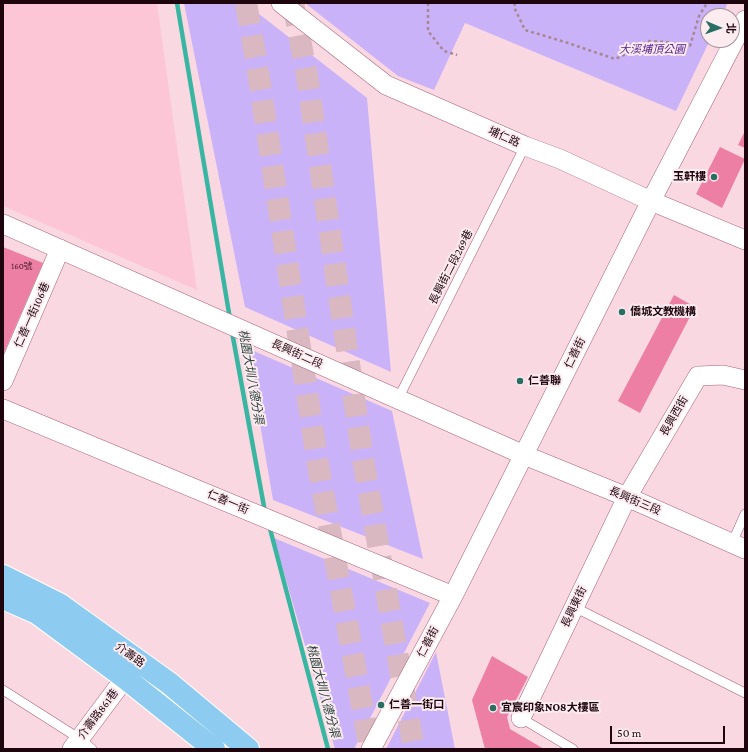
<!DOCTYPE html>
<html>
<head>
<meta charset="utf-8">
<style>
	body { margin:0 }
	#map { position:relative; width:748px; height:752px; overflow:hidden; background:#fad8e2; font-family:"Crimson Pro","Noto Sans TC",serif }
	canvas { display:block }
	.frame { position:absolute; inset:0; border:4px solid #1d040d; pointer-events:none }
	.north { position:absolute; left:700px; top:8px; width:40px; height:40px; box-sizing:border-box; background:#fcebef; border:1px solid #a38f95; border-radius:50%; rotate:92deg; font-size:11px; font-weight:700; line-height:16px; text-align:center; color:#1d040d }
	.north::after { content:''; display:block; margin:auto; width:14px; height:18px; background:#296e62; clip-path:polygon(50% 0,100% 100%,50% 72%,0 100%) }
	.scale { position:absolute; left:610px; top:726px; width:115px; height:18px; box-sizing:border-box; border:2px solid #1d040d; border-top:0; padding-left:5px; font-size:12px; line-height:14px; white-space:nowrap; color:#1d040d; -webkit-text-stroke:3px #fcebef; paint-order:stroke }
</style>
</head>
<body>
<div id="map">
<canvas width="748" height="752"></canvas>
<div class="frame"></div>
<div class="north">北</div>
<div class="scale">50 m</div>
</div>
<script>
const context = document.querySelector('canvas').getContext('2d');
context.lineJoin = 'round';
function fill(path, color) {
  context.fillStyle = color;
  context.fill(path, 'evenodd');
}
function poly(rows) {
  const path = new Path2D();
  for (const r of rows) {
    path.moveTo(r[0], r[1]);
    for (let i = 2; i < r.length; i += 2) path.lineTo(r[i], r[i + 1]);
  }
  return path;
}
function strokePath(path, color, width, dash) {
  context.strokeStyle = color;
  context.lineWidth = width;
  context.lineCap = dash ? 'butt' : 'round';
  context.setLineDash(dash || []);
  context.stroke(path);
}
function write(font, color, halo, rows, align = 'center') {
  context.font = font + ' "Crimson Pro","Noto Sans TC",serif';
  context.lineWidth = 4;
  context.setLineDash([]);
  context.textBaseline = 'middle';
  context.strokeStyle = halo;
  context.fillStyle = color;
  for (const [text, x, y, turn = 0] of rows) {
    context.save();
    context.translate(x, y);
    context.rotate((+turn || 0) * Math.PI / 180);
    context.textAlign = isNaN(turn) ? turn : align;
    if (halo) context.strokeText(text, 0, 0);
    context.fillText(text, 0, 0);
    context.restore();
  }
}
fill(poly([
	[3,3,157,3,197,290,3,206]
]), '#fdc6d6');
fill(poly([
	[184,3,245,3,367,98,391,372,245,307],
	[305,3,728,3,721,16,708,16,708,40,710,40,676,111,465,23,434,90,398,76],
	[247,348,392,411,423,559,273,500],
	[274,538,430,603,354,749,335,749],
	[436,652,455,749,386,749]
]), '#cab2f9');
strokePath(poly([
	[177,3,230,319],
	[232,332,265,512],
	[269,525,328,749]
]), '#38b6a1', 4.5);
fill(poly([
	[745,131,745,148,738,145],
	[720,147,745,159,722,208,696,194],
	[3,247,43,263,3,355],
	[674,295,695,307,640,413,618,401],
	[492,656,528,677,507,717,510,729,544,749,485,749,472,700]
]), '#ed7ea4');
strokePath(poly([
	[246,3,258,72,318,465,370,749],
	[293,3,307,76,363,459,414,749]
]), '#d9b8c2', 22, [22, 11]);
const lane = poly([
	[398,399,525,146],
	[732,543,745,514],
	[574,607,745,693],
	[3,690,80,739,92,749],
	[521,718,573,749]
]);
const street = poly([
	[281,3,386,85,525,146,560,159,651,201,745,240],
	[3,224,524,455,627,497,745,549],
	[3,381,60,249],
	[3,409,453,596],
	[521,718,627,497,698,376,723,375,745,380],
	[72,749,125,678],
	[371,749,453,596,651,201,745,20]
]);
const primary = poly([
	[3,576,59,604,169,683,248,749],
	[3,598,37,613,125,678,214,749]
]);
strokePath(lane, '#a96179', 10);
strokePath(street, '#a96179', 20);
strokePath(primary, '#fff', 24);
strokePath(poly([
	[428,3,428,31,444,51,457,55],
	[515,3,514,7,525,30,565,42,615,59,633,51,648,41,666,42,690,46,699,16,707,3]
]), '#a78892', 2.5, [3, 3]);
strokePath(lane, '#fff', 9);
strokePath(street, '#fff', 19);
strokePath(primary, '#8ecbf0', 22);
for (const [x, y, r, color] of [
	[714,177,4,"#296e62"],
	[622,312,4,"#296e62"],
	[520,381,4,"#296e62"],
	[381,705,4,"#296e62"],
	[493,708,4,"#296e62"]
]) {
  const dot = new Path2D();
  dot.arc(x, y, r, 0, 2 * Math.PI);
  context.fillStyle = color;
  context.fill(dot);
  strokePath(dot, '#fcebef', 1.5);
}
write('9px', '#512233', null, [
	["160號",22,266]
]);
write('italic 11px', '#521d8d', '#fcebef', [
	["大溪埔頂公園",652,50]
]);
write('11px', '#1d040d', '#fcebef', [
	["埔仁路",504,137,24],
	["長興街二段269巷",451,267,-63],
	["仁善一街106巷",32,315,-66],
	["仁善街",575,353,-64],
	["長興街二段",297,354,24],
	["長興西街",674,416,-60],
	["長興街三段",635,501,23],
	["仁善一街",228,502,23],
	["長興東街",574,607,-64],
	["仁善街",428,642,-62],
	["介壽路",130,655,36],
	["介壽路861巷",98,714,-53]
]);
write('bold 11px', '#1d040d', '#fcebef', [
	["玉軒樓",706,177,"right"],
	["僑城文教機構",630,312],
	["仁善聯",528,381],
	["仁善一街口",389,705],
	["宜宸印象NO8大樓區",501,708]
], 'left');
write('italic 12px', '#28423d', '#fcebef', [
	["桃園大圳八德分渠",251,377,80],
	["桃園大圳八德分渠",323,691,75]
]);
</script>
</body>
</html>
